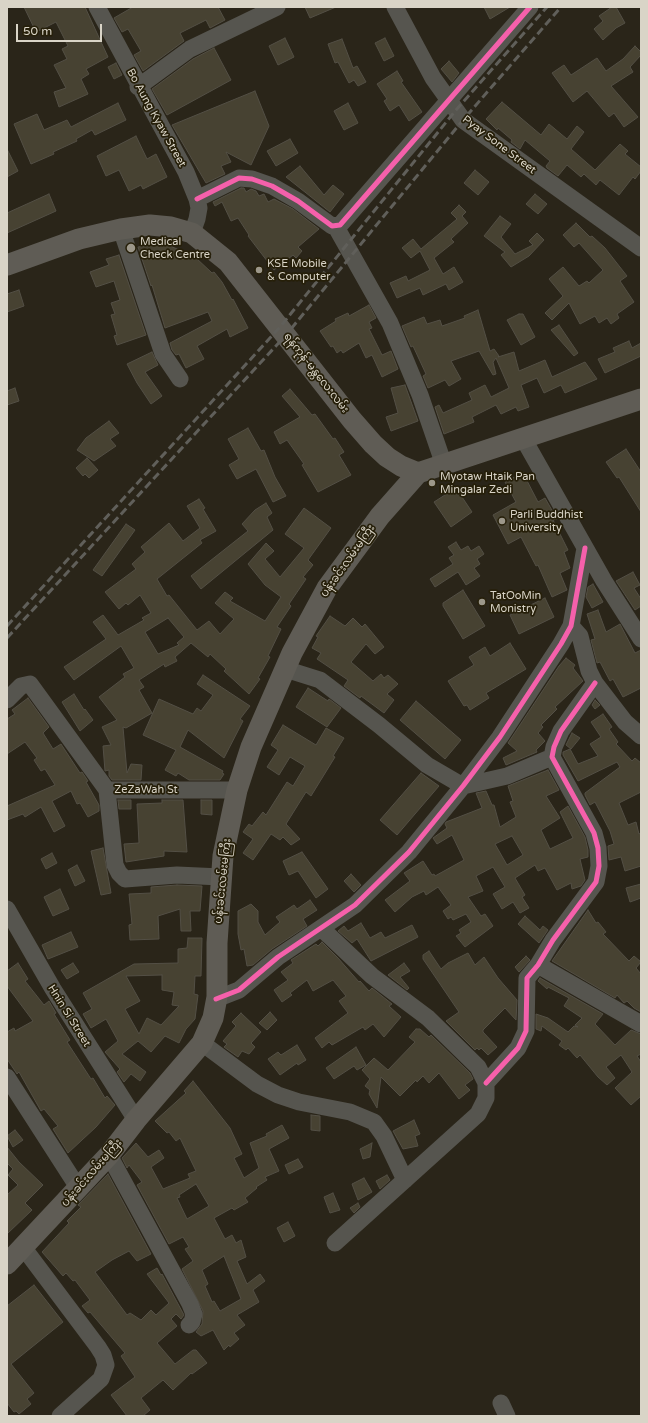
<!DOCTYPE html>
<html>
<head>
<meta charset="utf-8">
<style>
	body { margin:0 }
	#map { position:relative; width:648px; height:1423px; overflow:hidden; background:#2a2519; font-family:"Varela Round",sans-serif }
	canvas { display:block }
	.frame { position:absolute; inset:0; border:8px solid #d9d4c7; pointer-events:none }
	.scale { position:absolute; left:16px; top:24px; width:86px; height:18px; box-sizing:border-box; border:2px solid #d9d4c7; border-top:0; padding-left:5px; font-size:12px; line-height:14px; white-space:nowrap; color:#d9d4c7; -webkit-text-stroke:3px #261f09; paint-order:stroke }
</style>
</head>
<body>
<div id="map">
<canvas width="648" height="1423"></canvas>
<div class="frame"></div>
<div class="scale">50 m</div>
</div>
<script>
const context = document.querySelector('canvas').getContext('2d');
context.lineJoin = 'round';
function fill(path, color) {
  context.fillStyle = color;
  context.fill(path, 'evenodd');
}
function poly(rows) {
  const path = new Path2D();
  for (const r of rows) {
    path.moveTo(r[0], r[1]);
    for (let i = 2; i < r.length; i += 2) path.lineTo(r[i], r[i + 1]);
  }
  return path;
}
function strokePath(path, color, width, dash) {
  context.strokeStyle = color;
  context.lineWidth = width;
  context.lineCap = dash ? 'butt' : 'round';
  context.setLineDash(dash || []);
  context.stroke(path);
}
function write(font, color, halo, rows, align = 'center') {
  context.font = font + ' "Varela Round","Noto Sans Myanmar",sans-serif';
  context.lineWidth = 3.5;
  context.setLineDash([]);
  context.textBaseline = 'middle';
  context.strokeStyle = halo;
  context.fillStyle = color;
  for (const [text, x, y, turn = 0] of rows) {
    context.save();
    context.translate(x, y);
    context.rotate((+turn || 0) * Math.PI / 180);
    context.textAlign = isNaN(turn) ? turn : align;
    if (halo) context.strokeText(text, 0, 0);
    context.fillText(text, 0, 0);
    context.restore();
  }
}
const building = poly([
	[24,7,85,7,108,57,86,69,89,74,81,79,88,94,59,107,54,92,66,88,54,65,67,59,62,49,68,46,56,22,36,32,24,7],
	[133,7,218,7,225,20,210,28,206,20,180,33,184,41,143,71,134,55,141,51,128,29,122,32,114,18,133,7],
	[305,7,336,7,310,18,305,7],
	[484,7,510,7,490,19,484,7],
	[612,7,616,7,625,23,616,28,603,40,594,29,603,21,599,16,612,7],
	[285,38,294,57,278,65,269,46,285,38],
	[385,38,394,56,384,61,375,43,385,38],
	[342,39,353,68,357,66,366,82,358,86,354,80,349,83,338,62,335,63,328,44,342,39],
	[635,46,641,52,641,55,630,67,633,72,611,86,638,117,624,127,614,113,609,117,587,91,573,102,552,73,564,65,571,75,597,58,606,71,623,59,635,46],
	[214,48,231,80,167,115,152,89,193,59,214,48],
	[449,61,459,73,452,82,441,69,449,61],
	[116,63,122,75,114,79,108,67,116,63],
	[397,71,403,81,401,82,422,112,409,121,399,105,390,111,384,101,387,99,377,84,397,71],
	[255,91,269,126,251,165,226,152,231,162,221,166,225,174,206,183,172,125,255,91],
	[502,102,541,135,549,124,567,139,577,126,584,132,571,149,595,170,620,144,628,151,625,154,641,167,641,171,635,179,633,177,619,195,600,180,596,185,584,174,581,177,567,165,558,176,547,168,546,166,550,161,525,140,520,149,511,142,512,140,498,128,497,130,486,119,502,102],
	[118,103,126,120,95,135,92,130,76,139,77,141,53,152,54,154,31,164,14,124,37,114,44,130,67,120,71,127,118,103],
	[348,103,358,123,344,130,334,111,348,103],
	[136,136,147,159,156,154,167,177,143,189,141,185,129,191,119,170,106,176,97,156,136,136],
	[290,139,298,153,276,166,267,151,290,139],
	[7,149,18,171,7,177,7,149],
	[300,166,324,195,333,185,344,194,330,212,286,177,300,166],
	[475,170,489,182,478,195,464,183,475,170],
	[241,188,244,188,246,192,251,189,256,191,259,196,264,194,268,202,274,199,293,209,319,229,298,247,302,251,296,258,293,255,274,270,248,236,249,235,238,218,231,221,222,202,215,206,213,202,241,188],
	[49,194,56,211,7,233,7,213,49,194],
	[535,194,547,204,538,214,526,204,535,194],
	[459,205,466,212,462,216,468,223,451,239,454,242,434,258,443,274,454,267,463,282,449,290,446,284,423,295,420,288,397,298,390,283,406,276,408,281,430,270,420,251,411,258,402,248,413,239,421,249,457,219,451,213,459,205],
	[500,216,511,224,501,237,515,254,533,245,529,241,537,233,544,240,529,256,511,267,501,255,505,252,484,236,500,216],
	[576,223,590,237,592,236,605,248,627,276,620,281,634,302,617,314,619,318,611,324,607,318,599,323,595,316,580,324,569,303,552,320,545,313,563,296,549,279,563,267,579,286,587,281,589,283,603,270,579,243,574,247,563,235,576,223],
	[151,245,168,245,195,257,212,273,214,272,222,282,232,300,233,299,248,328,230,337,227,329,197,346,204,359,186,368,179,354,176,355,172,350,170,343,212,321,208,312,165,328,152,285,151,286,138,247,151,245],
	[119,255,146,335,117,345,114,336,117,335,111,315,115,314,111,303,120,300,114,281,96,287,90,272,109,265,106,259,119,255],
	[19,290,24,306,7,312,7,294,19,290],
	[369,305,376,318,369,322,372,328,369,329,382,355,391,351,398,369,382,377,372,355,366,358,359,343,343,353,341,350,337,353,333,346,331,347,320,331,336,321,335,319,348,313,349,316,369,305],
	[478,310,490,351,494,349,499,356,498,357,514,352,519,371,545,360,552,377,585,362,597,379,565,393,561,385,544,393,537,378,521,385,529,407,518,411,516,407,501,414,496,405,472,417,474,422,444,434,435,407,439,405,443,413,472,400,469,393,485,385,491,397,509,388,496,358,493,362,496,374,493,375,479,351,451,361,461,379,449,386,445,380,428,388,423,376,426,374,413,346,411,347,402,326,424,317,427,324,440,320,442,326,465,318,464,316,478,310],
	[519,314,523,314,535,337,521,345,507,320,519,314],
	[559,325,578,353,574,356,551,330,559,325],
	[629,341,632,348,641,343,641,356,605,373,598,359,615,352,613,348,629,341],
	[152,352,158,365,145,372,162,396,151,404,137,383,127,364,152,352],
	[405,385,418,421,391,431,386,417,398,413,391,388,405,385],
	[15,388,19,401,7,405,7,391,15,388],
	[290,389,312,415,315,414,333,439,335,438,344,452,339,455,351,475,318,492,302,465,304,464,287,440,280,444,274,432,300,417,282,396,290,389],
	[109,421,119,433,110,439,116,446,94,461,77,450,86,438,109,421],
	[248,428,261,451,264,450,275,477,286,496,273,502,256,469,237,479,229,465,239,459,228,439,248,428],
	[626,449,641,472,641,512,619,477,617,478,606,462,626,449],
	[87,458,98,470,89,478,85,474,83,476,76,468,87,458],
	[523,473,538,502,545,498,557,519,553,520,568,550,564,552,570,568,560,573,567,590,552,597,538,565,536,566,521,537,508,544,493,515,516,502,505,482,523,473],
	[456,488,472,512,451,527,434,502,456,488],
	[199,499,205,508,203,509,216,531,200,540,202,543,157,579,167,596,169,595,197,630,209,621,220,634,234,619,215,603,225,592,233,598,230,601,265,621,281,597,265,585,248,564,266,543,274,551,265,559,280,577,304,548,285,534,304,508,331,528,308,560,313,565,303,577,306,579,289,604,291,606,277,627,281,629,268,656,270,657,258,678,260,679,249,694,224,671,226,669,210,654,208,657,191,643,175,657,177,661,165,667,164,664,139,680,144,687,139,690,152,713,126,728,123,727,127,773,131,764,142,765,141,780,112,780,109,776,109,770,105,771,103,746,111,745,102,727,117,720,99,697,125,677,123,674,134,668,121,646,74,680,64,667,106,639,93,622,103,615,118,635,144,620,142,618,151,613,140,595,128,605,126,603,119,609,105,592,136,569,132,564,145,552,141,547,169,523,183,541,200,528,187,506,199,499],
	[168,618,184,637,177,643,179,645,158,654,145,632,168,618],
	[266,503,272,513,267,517,273,530,201,589,191,576,248,531,242,524,255,510,266,503],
	[126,524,135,530,102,576,93,570,126,524],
	[456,542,461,550,468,546,471,551,479,546,484,554,477,559,480,564,474,568,480,576,466,585,458,572,435,587,430,579,453,564,449,558,454,555,448,547,456,542],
	[633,572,640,585,634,588,641,599,641,606,635,610,616,581,633,572],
	[593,584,603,602,592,608,586,597,588,587,593,584],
	[463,590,485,626,463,639,443,606,443,603,463,590],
	[545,598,554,617,519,634,510,615,545,598],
	[598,610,606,632,620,624,635,653,641,650,641,688,623,697,613,679,610,681,600,662,597,663,591,640,595,639,587,614,598,610],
	[330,616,345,626,353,618,362,627,365,624,384,647,375,654,366,644,351,662,373,681,381,674,384,678,388,675,398,684,387,694,394,700,384,713,361,696,360,698,344,686,348,680,317,659,321,653,312,648,318,637,316,636,330,616],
	[510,643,526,669,486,693,489,698,470,710,467,705,464,706,448,681,474,665,469,657,485,647,490,656,510,643],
	[566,658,575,665,573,668,583,681,555,707,557,709,541,725,543,727,538,733,545,741,536,750,537,752,506,765,503,758,517,751,508,743,559,666,566,658],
	[203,675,250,706,240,719,243,721,224,758,188,730,180,747,223,771,222,773,224,774,220,780,189,780,178,773,176,776,165,770,176,750,143,735,159,699,193,714,197,708,201,711,213,695,197,684,203,675],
	[308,688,328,701,329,699,341,708,327,727,296,707,308,688],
	[74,694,84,710,85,709,93,720,80,731,62,702,74,694],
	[28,698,49,727,43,733,53,749,61,744,80,773,82,772,88,781,86,782,99,805,99,811,88,817,80,803,77,804,71,791,52,801,65,826,54,832,41,807,25,817,23,814,7,820,7,806,55,785,45,769,41,771,34,760,37,758,25,742,7,754,7,719,15,714,12,710,28,698],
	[595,700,600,705,595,709,592,705,595,700],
	[416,701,461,740,445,759,400,720,416,701],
	[603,714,612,727,609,729,618,742,616,744,632,761,635,758,641,763,641,792,619,803,628,825,636,822,639,834,641,833,641,866,625,871,621,857,609,860,608,846,614,844,610,831,595,802,590,805,585,795,585,793,620,767,617,762,578,781,563,755,563,752,570,749,578,764,598,756,590,744,601,737,591,722,603,714],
	[283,725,316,745,326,728,344,738,333,756,335,757,311,796,306,792,286,824,300,839,291,845,283,837,280,840,271,834,253,860,243,853,253,839,243,832,249,824,252,826,263,812,266,815,287,782,293,786,305,766,290,757,279,775,267,767,278,750,271,745,283,725],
	[572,733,580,738,571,749,566,745,572,733],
	[548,770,559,790,546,796,560,818,541,830,550,849,573,838,560,812,568,806,585,837,588,850,588,857,580,859,585,880,581,886,572,889,571,883,557,890,545,868,538,871,535,865,515,878,525,895,522,897,529,908,520,913,513,902,502,909,493,894,505,887,493,867,476,876,483,891,468,897,481,916,485,914,493,926,465,947,456,936,461,933,459,930,471,922,466,914,453,920,451,917,448,919,443,911,451,905,438,887,426,895,424,891,412,897,395,912,385,900,410,881,404,873,423,861,432,875,434,874,435,876,464,860,452,835,437,844,433,838,447,828,445,824,446,822,482,808,476,793,486,791,492,805,494,805,500,827,516,817,510,802,513,801,508,786,548,770],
	[512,836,523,855,507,865,495,844,512,836],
	[421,773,439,786,397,835,380,820,421,773],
	[118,800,131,800,131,809,119,809,118,800],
	[162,800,183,800,187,852,164,851,164,856,126,862,124,844,139,843,137,804,162,803,162,800],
	[201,800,212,800,212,815,201,814,201,800],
	[103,848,111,893,101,895,91,851,103,848],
	[302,852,328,889,316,898,298,871,289,875,283,861,302,852],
	[52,853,57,863,46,869,41,859,52,853],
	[77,865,85,881,75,886,68,870,77,865],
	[351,874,361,885,354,892,344,881,351,874],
	[641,884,641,898,630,902,626,888,641,884],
	[177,885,202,886,200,911,190,911,191,931,181,931,180,909,158,916,159,939,130,940,129,925,132,924,129,894,151,893,151,887,177,885],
	[60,889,69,909,53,916,44,897,60,889],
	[310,900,317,910,303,919,307,926,272,949,253,965,247,966,244,949,241,950,238,934,238,911,251,904,258,911,258,922,265,935,280,922,276,917,294,905,297,909,310,900],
	[588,910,596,923,598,922,606,932,603,934,629,961,634,956,641,962,636,968,641,974,641,1012,634,1008,627,1001,624,1003,617,995,615,998,552,961,588,910],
	[525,916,540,930,543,926,548,930,539,943,518,924,525,916],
	[361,923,370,938,381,932,385,938,412,925,418,937,371,961,357,939,352,943,338,931,344,926,348,931,361,923],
	[71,932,78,947,48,959,42,945,71,932],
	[188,938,202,938,201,976,195,976,194,994,198,995,195,1019,186,1029,179,1043,165,1036,151,1052,138,1041,122,1054,146,1072,140,1081,131,1074,124,1082,117,1072,120,1069,105,1052,118,1041,106,1019,91,1028,83,1014,92,1009,83,993,134,964,178,963,178,949,187,948,188,938],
	[162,975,162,990,174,992,172,1005,179,1006,161,1025,147,1018,139,1034,125,1009,140,1001,126,976,162,975],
	[322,942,338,958,359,982,360,981,369,991,372,988,392,1004,389,1006,401,1017,384,1037,373,1024,365,1030,363,1027,332,1045,329,1042,322,1048,315,1038,348,1013,339,1001,346,996,333,980,313,991,307,980,290,993,292,995,282,1002,274,990,288,980,281,972,293,963,291,960,316,944,318,946,322,942],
	[429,951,441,969,448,963,468,953,475,965,484,957,498,978,517,1000,516,1020,505,1008,483,1030,483,1032,497,1047,488,1055,481,1048,479,1050,477,1048,475,1050,446,1021,459,1012,423,959,423,955,429,951],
	[526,956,530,960,519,972,515,967,526,956],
	[18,963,28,979,25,981,44,1005,49,1001,56,1013,54,1014,70,1040,67,1042,91,1079,93,1078,105,1098,107,1096,115,1105,96,1127,68,1153,53,1129,58,1126,44,1109,41,1111,19,1072,17,1074,7,1059,7,1032,14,1028,15,1031,33,1021,7,986,7,971,18,963],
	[73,963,79,972,67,979,61,970,73,963],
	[404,963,410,971,400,977,409,988,407,990,388,975,404,963],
	[540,978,603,1014,595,1024,615,1045,631,1030,641,1034,641,1054,637,1056,641,1062,641,1096,631,1105,615,1088,632,1072,621,1055,606,1067,615,1078,607,1085,598,1077,580,1055,577,1058,568,1048,566,1050,559,1045,562,1041,542,1026,541,1031,536,1029,536,1014,548,1018,568,1032,574,1026,578,1027,575,1025,582,1018,564,1006,569,998,548,987,547,989,538,981,540,978],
	[270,1012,277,1020,267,1030,259,1023,270,1012],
	[241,1013,261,1032,251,1043,255,1047,249,1054,242,1051,238,1057,224,1047,227,1044,223,1041,236,1026,232,1022,241,1013],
	[416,1029,420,1029,429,1037,431,1035,470,1073,473,1079,465,1085,470,1090,459,1099,439,1073,429,1083,423,1076,417,1082,416,1080,400,1096,381,1077,377,1108,369,1094,370,1090,365,1086,370,1079,362,1070,374,1058,388,1070,415,1042,409,1037,416,1029],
	[297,1045,306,1060,298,1065,297,1063,280,1075,268,1059,278,1052,281,1055,297,1045],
	[356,1047,366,1065,357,1070,354,1066,334,1079,326,1068,356,1047],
	[193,1081,230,1128,242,1154,234,1158,244,1178,259,1168,250,1143,267,1136,266,1134,282,1125,289,1138,269,1149,279,1171,265,1177,267,1180,256,1187,257,1188,245,1198,248,1202,234,1210,232,1208,214,1218,225,1239,232,1235,236,1243,241,1240,246,1257,237,1261,247,1284,260,1274,265,1281,253,1290,259,1302,237,1315,245,1325,234,1333,239,1339,230,1347,229,1345,224,1350,213,1330,201,1336,196,1332,202,1324,203,1311,182,1269,193,1261,185,1249,189,1247,183,1237,169,1244,137,1185,142,1182,129,1165,127,1168,122,1158,136,1143,148,1157,159,1150,164,1158,151,1167,163,1189,190,1178,188,1174,196,1171,180,1138,176,1141,169,1132,167,1133,155,1121,186,1093,184,1091,193,1081],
	[196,1184,209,1206,187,1219,177,1198,180,1197,179,1195,196,1184],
	[224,1256,241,1299,220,1311,214,1301,212,1302,205,1286,208,1284,202,1270,224,1256],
	[311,1115,320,1116,320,1131,311,1130,311,1115],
	[414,1120,420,1134,415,1136,418,1146,403,1149,393,1131,414,1120],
	[15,1130,23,1140,13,1147,7,1136,15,1130],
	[372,1143,370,1157,363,1159,360,1149,372,1143],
	[7,1147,19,1162,43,1185,25,1203,32,1210,7,1234,7,1195,18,1185,8,1175,13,1169,7,1163,7,1147],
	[298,1159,303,1167,289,1174,285,1165,298,1159],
	[108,1174,151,1254,137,1261,129,1251,112,1260,95,1272,127,1315,130,1313,141,1320,151,1310,156,1315,169,1303,147,1274,157,1268,161,1275,162,1274,184,1315,181,1319,176,1314,171,1319,177,1326,157,1343,175,1364,193,1350,196,1350,207,1363,192,1374,191,1373,173,1390,163,1380,141,1398,150,1410,143,1416,127,1416,111,1395,135,1377,121,1356,125,1353,90,1312,88,1313,82,1306,90,1300,75,1280,73,1281,66,1273,63,1276,42,1252,69,1223,67,1221,81,1207,78,1205,108,1174],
	[387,1175,390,1180,380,1189,376,1181,387,1175],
	[364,1178,372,1192,358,1200,352,1184,364,1178],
	[333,1193,340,1210,330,1213,324,1197,333,1193],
	[358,1203,360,1207,354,1213,350,1208,358,1203],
	[288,1222,295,1236,284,1242,277,1228,288,1222],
	[34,1285,63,1322,11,1364,34,1393,27,1399,31,1404,19,1414,16,1411,14,1412,7,1403,7,1306,34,1285]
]);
fill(building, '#474232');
strokePath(building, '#534f45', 1);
strokePath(poly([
	[97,7,186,172,197,199,199,208,197,219,192,233],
	[395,7,433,78,463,120,641,248],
	[138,87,190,49,277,7],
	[197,199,239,178,252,179,272,186,298,201,332,226,340,225,530,7],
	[336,227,390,323,420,395,444,465],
	[121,229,163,354,180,379],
	[523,438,604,581,641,639],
	[571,626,580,636,589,671,595,683,625,722,641,736],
	[285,669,320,680,379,725,427,765,463,786,507,776,552,757],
	[7,700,21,686,30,684,107,790,237,790],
	[107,790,115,865,119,873,125,879,177,875,221,877],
	[7,909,53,989,136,1120],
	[321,928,372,976,428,1018,478,1067,486,1083,486,1098,478,1114,335,1243],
	[538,965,641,1024],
	[216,999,239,990,278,957,355,905,409,852,463,786,500,737,561,644,571,626,585,548],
	[202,1043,257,1084,278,1095,299,1102,350,1112,374,1122,384,1136,405,1180],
	[7,1077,79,1189],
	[486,1083,518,1048,526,1031,527,978,538,965,553,940,596,882,599,866,598,848,594,833,552,757,554,747,561,731,595,683],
	[109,1155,190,1304,194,1314,192,1322,189,1325],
	[23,1247,98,1347,103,1355,106,1365,101,1379,60,1416],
	[501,1403,507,1416]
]), '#56554f', 17);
strokePath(poly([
	[7,265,79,239,121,229,150,225,171,227,192,233,228,262,352,420,373,444,387,457,401,466,418,473,641,399],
	[7,1264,109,1155,136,1120,202,1043,213,1018,217,997,217,943,223,856,237,790,251,747,292,653,327,588,380,516,418,473]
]), '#5f5c55', 21);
strokePath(poly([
	[7,626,280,327,456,110,547,7],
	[7,638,286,335,463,120,561,7]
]), '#605f5a', 3, [8, 4]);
strokePath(poly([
	[197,199,239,178,252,179,272,186,298,201,332,226,340,225,530,7],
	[216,999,239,990,278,957,355,905,409,852,463,786,500,737,561,644,571,626,585,548],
	[486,1083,518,1048,526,1031,527,978,538,965,553,940,596,882,599,866,598,848,594,833,552,757,554,747,561,731,595,683]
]), '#f560ab', 5);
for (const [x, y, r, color] of [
	[131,248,5,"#9c978a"],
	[259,270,4,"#9c978a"],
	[432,483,4,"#9c978a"],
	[502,521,4,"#9c978a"],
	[482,602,4,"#9c978a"]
]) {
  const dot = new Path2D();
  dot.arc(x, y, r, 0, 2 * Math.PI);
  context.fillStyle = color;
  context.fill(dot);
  strokePath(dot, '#261f09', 1.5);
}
write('11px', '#d9d4c7', '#261f09', [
	["Bo Aung Kyaw Street",156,118,61],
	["Pyay Sone Street",499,145,37],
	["ရန်ကုန်-မန္တလေးလမ်း",316,373,52],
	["ပန်းခင်းလမ်းမကြီး",348,561,-55],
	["ZeZaWah St",146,790],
	["ပန်းခင်းလမ်းမကြီး",223,881,-84],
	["Hnin Si Street",69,1016,58],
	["ပန်းခင်းလမ်းမကြီး",92,1173,-49]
]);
write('11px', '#d9d4c7', '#261f09', [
	["Medical",140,242],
	["Check Centre",140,255],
	["KSE Mobile",267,264],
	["& Computer",267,277],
	["Myotaw Htaik Pan",440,477],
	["Mingalar Zedi",440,490],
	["Parli Buddhist",510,515],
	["University",510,528],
	["TatOoMin",490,596],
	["Monistry",490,609]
], 'left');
</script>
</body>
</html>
